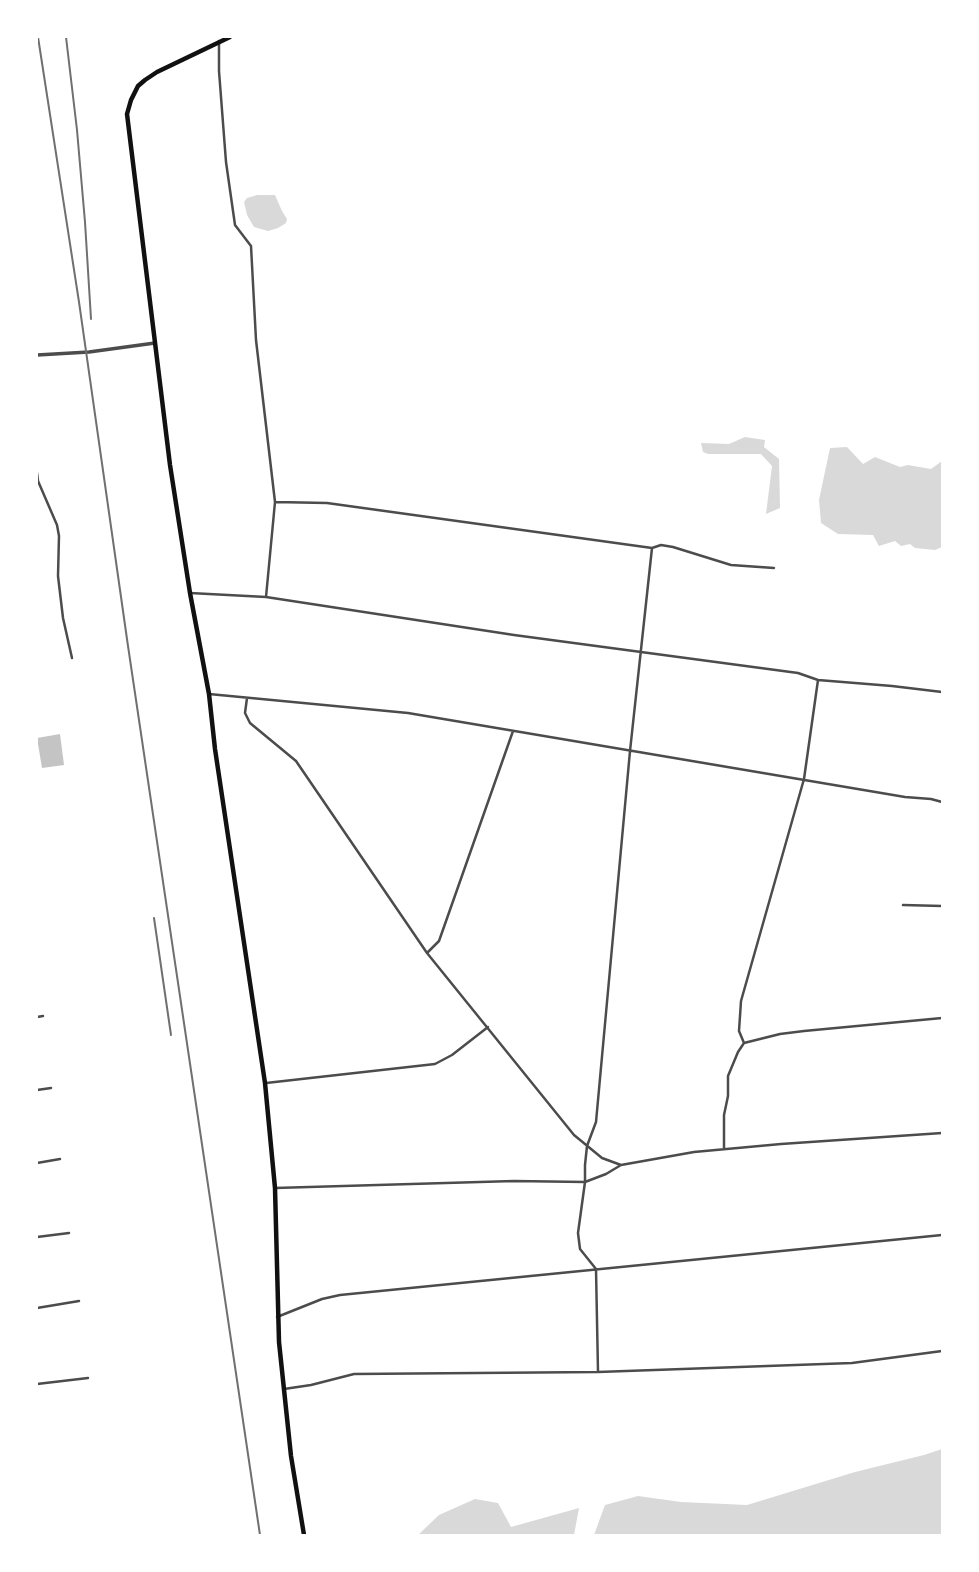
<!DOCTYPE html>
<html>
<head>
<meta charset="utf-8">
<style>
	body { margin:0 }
	#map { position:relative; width:979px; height:1572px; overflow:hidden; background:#fff; font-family:Rubik,sans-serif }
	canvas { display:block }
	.frame { position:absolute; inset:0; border:38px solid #fff; pointer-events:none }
</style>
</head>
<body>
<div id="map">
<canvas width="979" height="1572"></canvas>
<div class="frame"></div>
</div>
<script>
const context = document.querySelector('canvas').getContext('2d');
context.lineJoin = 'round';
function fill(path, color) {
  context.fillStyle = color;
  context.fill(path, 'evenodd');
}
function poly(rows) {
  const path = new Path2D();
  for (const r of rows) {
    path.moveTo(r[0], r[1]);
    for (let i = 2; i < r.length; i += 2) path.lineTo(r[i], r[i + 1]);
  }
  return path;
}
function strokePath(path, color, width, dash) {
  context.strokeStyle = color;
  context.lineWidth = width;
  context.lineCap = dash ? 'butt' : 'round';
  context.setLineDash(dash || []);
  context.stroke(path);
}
fill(poly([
	[257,195,275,195,282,211,287,219,286,223,278,228,268,231,254,227,247,215,244,202,247,198],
	[745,437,765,440,764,447,779,459,780,508,766,514,772,466,761,454,708,454,703,452,701,443,729,444],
	[847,447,863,464,875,457,900,467,908,465,931,469,942,461,942,547,935,550,915,548,910,544,901,546,895,541,879,546,873,535,838,534,821,523,819,500,830,448],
	[942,1449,942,1535,594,1535,605,1505,638,1496,681,1502,747,1505,855,1472,924,1455],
	[475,1499,498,1503,511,1527,579,1508,574,1535,418,1535,439,1515]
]), '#d9d9d9');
fill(poly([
	[60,734,64,765,42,768,37,738]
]), '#c4c4c4');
strokePath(poly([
	[219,41,219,71,226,162,235,225,251,246,256,340,275,502,266,597],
	[37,473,38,481,57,525,59,536,58,576,63,618,72,658],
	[275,502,327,503,652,548,661,545,673,547,731,565,774,568],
	[190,593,266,597,514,635,798,673,818,680,892,686,942,692],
	[209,694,408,713,905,797,931,799,942,802],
	[247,698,245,713,250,723,296,761,427,953,574,1135,602,1158,621,1165],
	[903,905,942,906],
	[427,953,439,941,513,731],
	[37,1017,43,1016],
	[744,1043,780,1034,804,1031,942,1018],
	[266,1083,435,1064,452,1055,488,1027],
	[37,1090,51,1088],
	[724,1148,724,1115,728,1096,728,1076,738,1052,744,1043,739,1031,741,1001,804,779,818,680],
	[37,1163,60,1159],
	[275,1188,514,1181,585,1182,606,1174,621,1165,694,1152,781,1144,942,1133],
	[37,1237,69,1233],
	[37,1308,79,1301],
	[277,1317,322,1299,340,1295,942,1235],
	[598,1372,596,1269,580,1249,578,1233,585,1182,585,1165,587,1146,596,1122,630,751,652,548],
	[37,1384,88,1378],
	[284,1389,311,1385,354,1374,598,1372,852,1363,942,1351]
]), '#4c4c4c', 2.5);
strokePath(poly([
	[37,355,89,352,155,343]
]), '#4c4c4c', 3.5);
strokePath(poly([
	[230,37,157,72,145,80,138,86,131,100,127,114,170,465,190,593,209,694,215,749,265,1083,275,1188,279,1342,291,1456,304,1535]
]), '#111', 4.5);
strokePath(poly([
	[38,37,79,302,128,646,260,1535],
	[66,37,77,130,85,222,91,319],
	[154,918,171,1035]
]), '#707070', 2);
</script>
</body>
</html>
